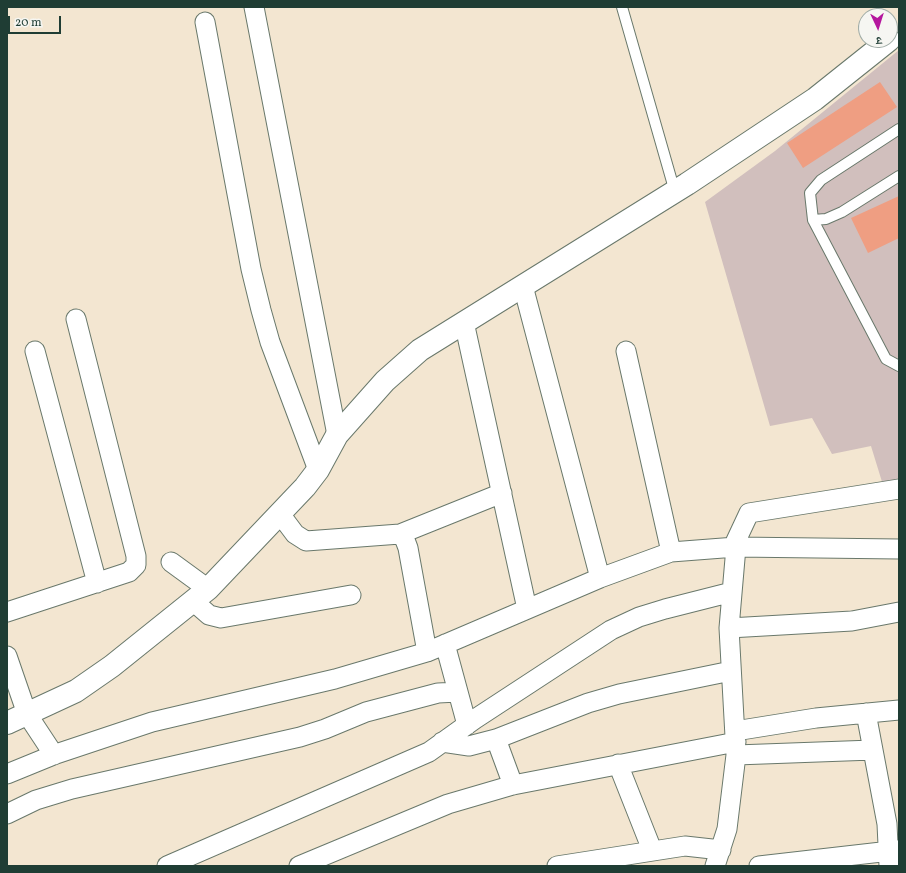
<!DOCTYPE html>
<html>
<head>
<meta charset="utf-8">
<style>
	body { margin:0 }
	#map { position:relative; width:906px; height:873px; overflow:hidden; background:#f3e6d1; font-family:Vollkorn,"Noto Serif Devanagari",serif }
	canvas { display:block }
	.frame { position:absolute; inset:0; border:8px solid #1f3d34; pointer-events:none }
	.north { position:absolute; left:858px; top:8px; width:40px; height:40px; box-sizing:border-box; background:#f6f6f2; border:1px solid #a0aca6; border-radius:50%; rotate:176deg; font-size:11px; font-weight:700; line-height:16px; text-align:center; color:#1f3d34 }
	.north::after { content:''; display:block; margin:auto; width:14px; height:18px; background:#b5179e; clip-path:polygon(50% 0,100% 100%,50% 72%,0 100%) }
	.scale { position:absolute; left:8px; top:16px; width:53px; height:18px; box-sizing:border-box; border:2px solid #1f3d34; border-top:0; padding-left:5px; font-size:12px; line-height:14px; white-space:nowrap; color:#1f3d34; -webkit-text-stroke:3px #f6f6f2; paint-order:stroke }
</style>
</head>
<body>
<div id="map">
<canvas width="906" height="873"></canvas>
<div class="frame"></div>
<div class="north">उ</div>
<div class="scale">20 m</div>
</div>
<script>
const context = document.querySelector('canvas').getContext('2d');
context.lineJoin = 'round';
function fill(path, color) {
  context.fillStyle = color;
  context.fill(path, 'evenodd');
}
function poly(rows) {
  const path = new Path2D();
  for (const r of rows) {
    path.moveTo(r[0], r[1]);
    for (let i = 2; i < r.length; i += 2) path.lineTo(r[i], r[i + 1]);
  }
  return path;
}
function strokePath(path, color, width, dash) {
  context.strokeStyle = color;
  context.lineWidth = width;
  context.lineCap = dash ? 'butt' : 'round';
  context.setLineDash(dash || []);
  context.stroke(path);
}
fill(poly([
	[899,50,899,483,883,485,871,446,832,454,812,418,770,426,705,202,775,151]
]), '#d1bfbd');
fill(poly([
	[880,82,897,107,803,168,787,143],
	[899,196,899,238,868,253,851,218]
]), '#ef9e82');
const service = poly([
	[622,7,675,192],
	[899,129,821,180,810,193,813,220,886,359,899,366],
	[813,220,826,219,842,212,899,176]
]);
const minor = poly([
	[254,7,337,435],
	[205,22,251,269,261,310,270,342,318,470],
	[523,286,600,578],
	[464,322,527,609],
	[35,351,97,583],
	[626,351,671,552],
	[280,514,295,534,306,541,400,534,405,540,408,548,427,652],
	[400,534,502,493],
	[171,562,208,589],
	[193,601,209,615,221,618,351,595],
	[7,612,129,572,136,565,136,556,76,319],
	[729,628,852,621,899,612],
	[445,644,467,725],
	[7,656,27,714,54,755],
	[866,713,887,824,889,866],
	[735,731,816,718,899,710],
	[496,739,513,785],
	[442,742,469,746,496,739,588,703,619,694,731,671],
	[736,755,873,750],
	[618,764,652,850],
	[7,774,56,754,152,722,335,679,427,652,600,578,671,552,736,547,899,549],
	[7,814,36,800,72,789,300,737,325,729,366,712,438,693,458,692],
	[167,866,429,752,475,719,611,630,639,617,665,609,732,592],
	[299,866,448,804,513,785,736,742],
	[557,866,685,846,721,850],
	[715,866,727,829,736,755,729,628,736,547,734,545,749,513,899,489],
	[759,866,899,850]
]);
const tertiary = poly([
	[7,723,76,691,112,666,208,589,305,487,318,470,337,435,385,381,420,350,687,184,815,99,889,40]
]);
strokePath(service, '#69786b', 12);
strokePath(minor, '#69786b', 21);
strokePath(tertiary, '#69786b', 24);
strokePath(service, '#fff', 10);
strokePath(minor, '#fff', 19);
strokePath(tertiary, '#fff', 22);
</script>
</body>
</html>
